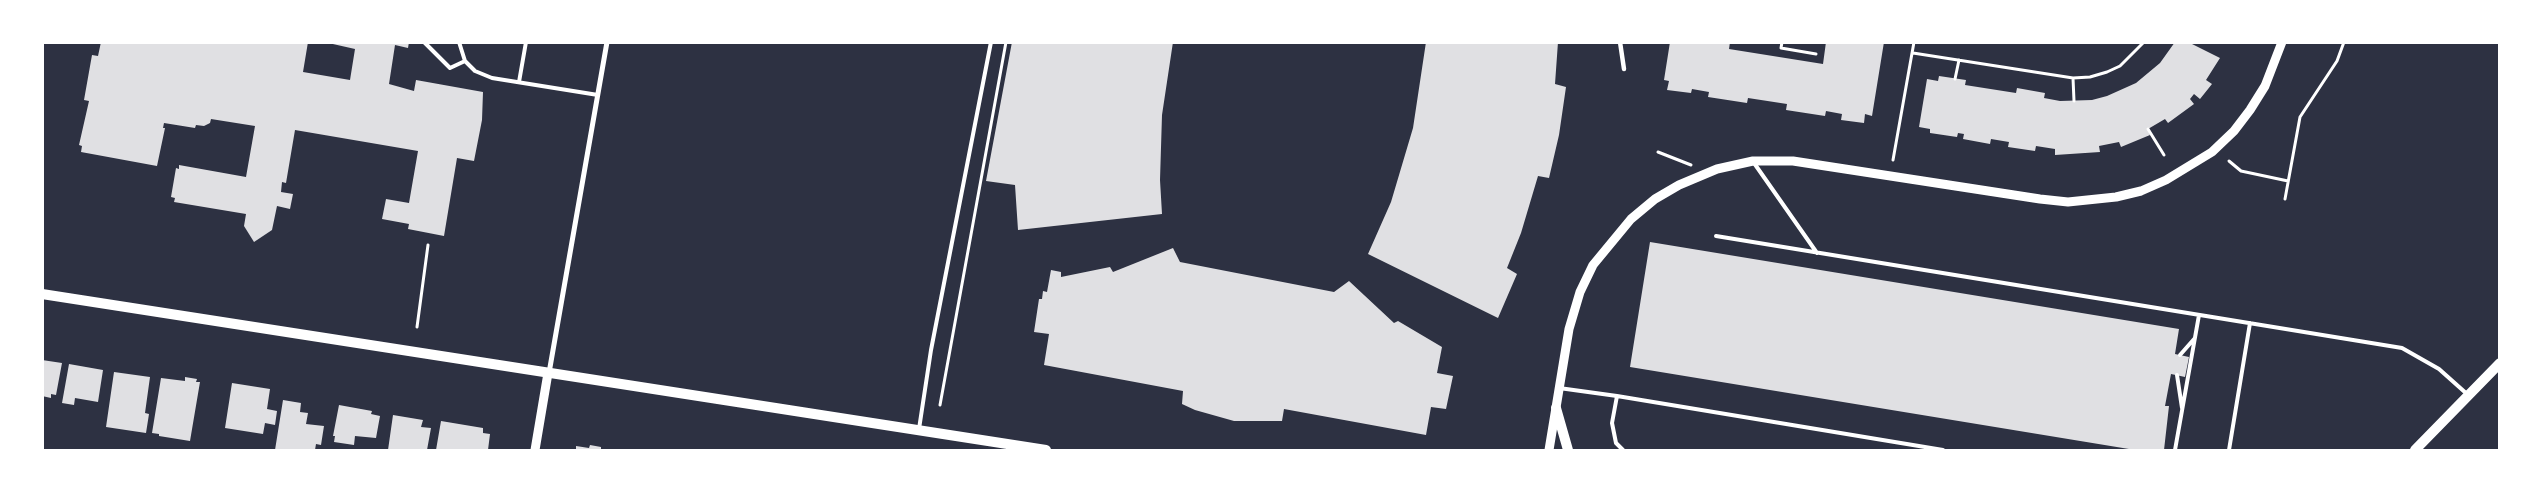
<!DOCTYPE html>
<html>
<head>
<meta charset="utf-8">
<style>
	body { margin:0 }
	#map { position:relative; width:2542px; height:493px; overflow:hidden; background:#2d3142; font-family:"IBM Plex Sans",sans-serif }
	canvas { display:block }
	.frame { position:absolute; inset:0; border:44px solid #fff; pointer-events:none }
</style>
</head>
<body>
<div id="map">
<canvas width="2542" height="493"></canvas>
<div class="frame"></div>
</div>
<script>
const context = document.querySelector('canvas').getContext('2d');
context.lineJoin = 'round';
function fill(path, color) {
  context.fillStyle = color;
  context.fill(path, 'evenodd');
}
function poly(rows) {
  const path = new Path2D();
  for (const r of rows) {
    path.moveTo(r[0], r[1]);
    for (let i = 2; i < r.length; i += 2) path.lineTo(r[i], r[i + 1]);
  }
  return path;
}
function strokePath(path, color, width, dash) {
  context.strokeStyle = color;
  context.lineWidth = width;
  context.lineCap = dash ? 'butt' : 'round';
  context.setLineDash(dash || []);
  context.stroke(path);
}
fill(poly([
	[101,42,308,42,303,72,350,80,355,49,324,42,409,42,408,48,395,45,389,84,414,91,416,80,483,92,482,120,474,161,457,158,444,236,408,229,409,224,382,219,386,199,409,203,418,151,295,130,286,183,282,182,281,192,293,194,290,209,277,206,272,230,254,242,244,226,246,214,174,202,175,198,171,197,176,168,179,169,179,165,246,177,255,126,211,119,210,123,204,126,196,125,195,128,164,123,163,128,165,128,157,166,81,152,82,146,79,145,89,101,84,100,92,55,98,56],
	[1012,42,1173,42,1162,115,1160,180,1162,214,1018,230,1015,185,986,181],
	[1426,42,1558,42,1555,84,1566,87,1559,135,1549,178,1538,176,1521,233,1507,268,1517,274,1498,318,1368,254,1391,202,1413,128],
	[1670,42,1730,42,1729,49,1823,64,1826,42,1884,42,1872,116,1865,114,1864,123,1841,120,1842,114,1826,111,1825,116,1786,110,1787,104,1748,98,1747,103,1708,97,1709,92,1692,89,1691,93,1667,90,1669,81,1664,80],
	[2175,42,2188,42,2220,58,2206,80,2212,84,2200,99,2194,94,2190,99,2194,104,2168,123,2165,119,2148,129,2150,135,2121,147,2119,142,2099,146,2100,152,2055,155,2055,149,2036,146,2035,151,2008,147,2009,142,1991,139,1990,144,1963,139,1964,134,1958,133,1957,137,1930,133,1930,129,1919,127,1927,79,1938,81,1939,76,1966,80,1965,85,2016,93,2017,88,2045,93,2044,98,2060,101,2092,100,2107,96,2136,83,2160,63],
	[1650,242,2179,329,2175,354,2189,357,2185,377,2171,374,2165,406,2169,406,2164,450,2135,450,1630,367],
	[1173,248,1180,262,1334,292,1349,281,1394,323,1398,321,1442,347,1437,373,1453,376,1446,409,1431,407,1426,435,1284,409,1282,421,1234,421,1195,410,1182,404,1183,391,1044,365,1049,334,1034,332,1039,299,1042,299,1043,291,1047,292,1051,270,1061,272,1061,277,1110,267,1113,272],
	[42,360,62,363,56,395,51,394,51,398,42,396],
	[69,364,103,370,98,402,75,398,74,405,62,403],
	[114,372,150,377,145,413,149,414,146,433,106,427],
	[185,377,197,379,196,382,200,382,190,441,159,436,159,434,152,433,161,378,185,381],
	[232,383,270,389,267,409,277,411,275,425,265,423,263,434,225,428],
	[283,400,301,403,300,412,308,413,306,424,324,426,321,445,316,444,315,450,275,450],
	[339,405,372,411,371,414,380,416,376,438,355,436,354,445,334,442,335,436,333,436],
	[393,415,423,420,421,427,431,428,427,450,388,450],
	[441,421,483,428,483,433,490,434,488,450,436,450],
	[590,445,601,447,601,450,576,450,576,446,589,448]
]), '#e0e0e3');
strokePath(poly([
	[1782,42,1781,48,1816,54],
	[1913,53,2073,78,2090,77,2107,72,2120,66,2144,42],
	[2073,78,2074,101],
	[1955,79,1959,60],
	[2148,129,2164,155],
	[1658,152,1691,165],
	[1893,160,1914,42],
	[2229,161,2241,171,2288,181],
	[2285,199,2300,117,2337,61,2344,42],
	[417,327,428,245],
	[940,405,1006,42]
]), '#fff', 3);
strokePath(poly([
	[424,42,450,68,465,61],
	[459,42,465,61,475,71,492,78,598,95],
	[519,82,526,42],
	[1754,163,1817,253],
	[1716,236,2402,348,2439,369,2467,394],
	[2180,355,2195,338],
	[2177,375,2182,408],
	[1559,388,1617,396,1612,423,1616,443,1623,450],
	[1617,396,1943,450],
	[919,429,931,350,991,42],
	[2175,450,2199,315],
	[2229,450,2250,323]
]), '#fff', 4);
strokePath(poly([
	[1620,42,1624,69]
]), '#fff', 4.5);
strokePath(poly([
	[549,373,607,42]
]), '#fff', 5);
strokePath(poly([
	[535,450,548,373],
	[1549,450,1569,329,1580,292,1593,265,1631,219,1655,199,1679,185,1717,169,1753,161,1793,161,2040,199,2068,202,2116,197,2141,191,2166,180,2212,152,2234,131,2250,110,2265,86,2282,42]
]), '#fff', 9);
strokePath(poly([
	[42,294,1046,450],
	[1556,408,1568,450],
	[2415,450,2500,363]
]), '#fff', 10);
</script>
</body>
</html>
